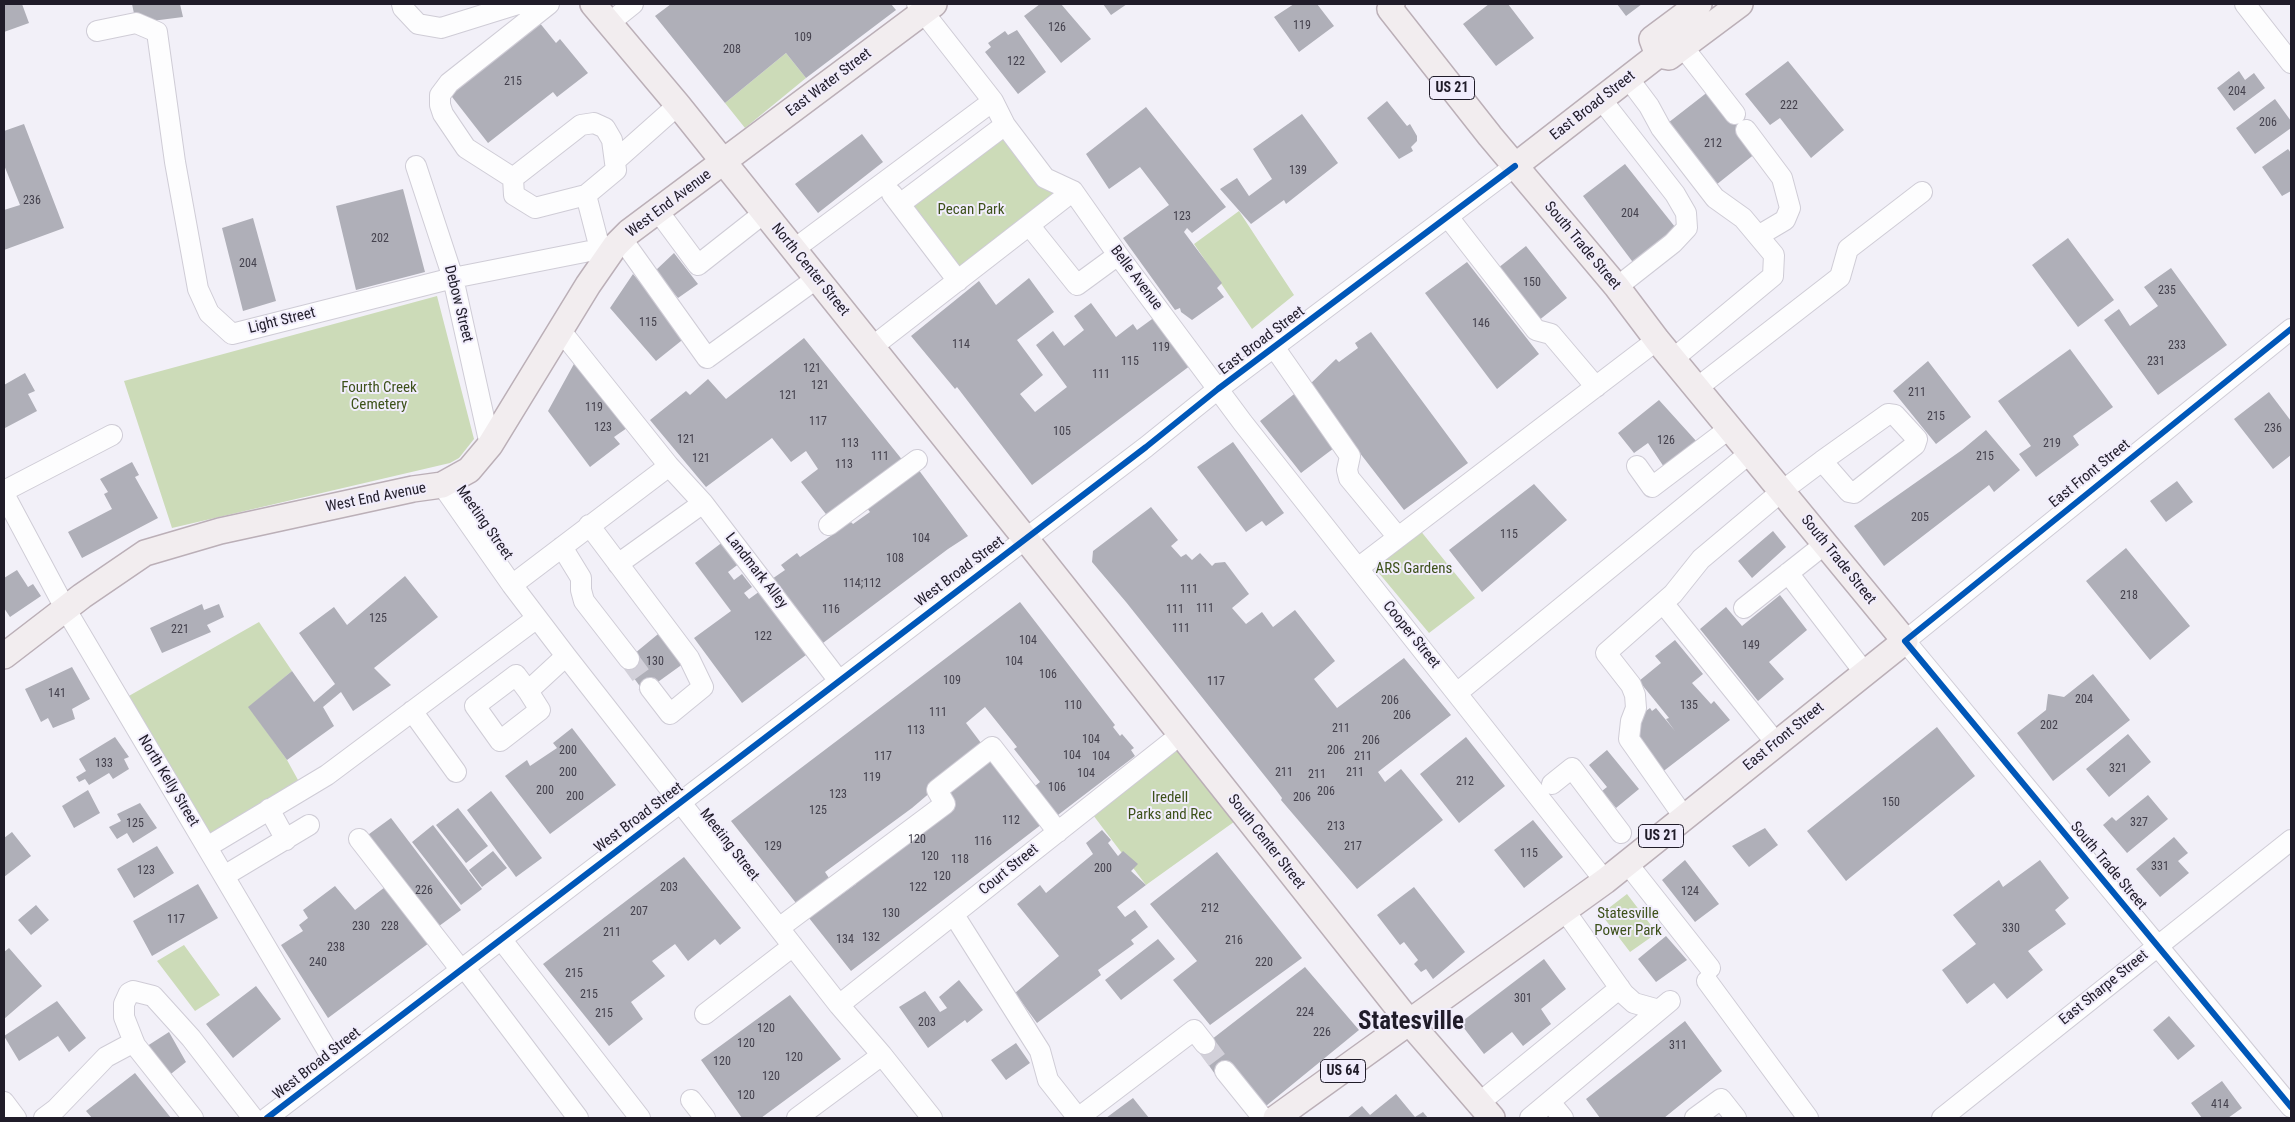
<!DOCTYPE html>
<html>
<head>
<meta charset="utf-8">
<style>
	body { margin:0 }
	#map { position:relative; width:2295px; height:1122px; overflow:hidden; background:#f2f0f8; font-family:"Roboto Condensed",sans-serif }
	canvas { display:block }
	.frame { position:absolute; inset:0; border:5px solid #201c29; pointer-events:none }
</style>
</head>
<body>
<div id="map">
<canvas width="2295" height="1122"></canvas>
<div class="frame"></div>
</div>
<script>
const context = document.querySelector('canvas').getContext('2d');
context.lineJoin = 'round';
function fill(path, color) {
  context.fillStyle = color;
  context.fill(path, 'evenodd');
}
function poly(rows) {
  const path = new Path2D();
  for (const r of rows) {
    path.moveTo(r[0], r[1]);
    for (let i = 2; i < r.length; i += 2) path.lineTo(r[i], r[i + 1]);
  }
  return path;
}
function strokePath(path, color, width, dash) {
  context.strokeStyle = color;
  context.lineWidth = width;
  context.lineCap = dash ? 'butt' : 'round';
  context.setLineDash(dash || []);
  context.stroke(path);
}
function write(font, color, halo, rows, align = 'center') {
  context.font = font + ' "Roboto Condensed",sans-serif';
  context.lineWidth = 4;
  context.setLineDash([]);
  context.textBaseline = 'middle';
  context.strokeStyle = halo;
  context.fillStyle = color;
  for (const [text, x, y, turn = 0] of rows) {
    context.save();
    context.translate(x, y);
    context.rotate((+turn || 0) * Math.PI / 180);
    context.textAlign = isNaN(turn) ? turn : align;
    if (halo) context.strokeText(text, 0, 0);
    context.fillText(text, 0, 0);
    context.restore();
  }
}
fill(poly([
	[786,53,806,78,745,128,725,103],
	[1005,125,1035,166,1073,191,958,281,900,204],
	[1239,211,1294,295,1252,329,1194,244],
	[437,296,474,439,459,458,450,463,172,528,124,381],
	[1415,524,1475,598,1429,633,1368,560],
	[259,622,292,671,249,707,287,760,303,789,207,847,120,701],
	[1180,735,1245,814,1146,885,1087,807],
	[1627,894,1657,933,1630,952,1601,914],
	[184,945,220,995,195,1011,157,961]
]), '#ccdbb8');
fill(poly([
	[4,4,22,4,29,23,4,32],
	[132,4,180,4,183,17,136,23],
	[671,4,891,4,896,10,806,78,786,53,725,103,655,16],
	[1040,4,1061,4,1091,39,1061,63,1024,16],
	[1103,4,1127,4,1111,15],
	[1294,4,1317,4,1334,26,1299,52,1274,17],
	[1489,4,1508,4,1534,38,1496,66,1463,24],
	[1617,4,1642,4,1626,16],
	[539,22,556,43,560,39,588,73,557,97,553,92,488,143,449,93],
	[1017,30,1046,72,1018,94,985,52,991,47,988,43,1005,31,1008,35],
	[1788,61,1844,130,1811,158,1780,118,1770,125,1745,94],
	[2239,71,2245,80,2254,73,2265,88,2234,111,2217,88],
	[1709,91,1737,113,1749,128,1756,153,1711,189,1664,126],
	[2275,99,2291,121,2291,128,2255,154,2236,128],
	[1387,101,1407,126,1410,124,1417,136,1417,141,1411,147,1413,151,1399,159,1367,118],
	[1146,107,1226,207,1192,233,1187,228,1184,232,1222,283,1217,288,1224,297,1192,320,1181,312,1180,308,1175,310,1123,238,1169,205,1140,167,1109,189,1086,154],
	[1302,114,1338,163,1286,204,1284,200,1251,224,1220,189,1237,178,1249,196,1272,179,1253,149],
	[24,124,64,228,4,250,4,210,20,205,4,165,4,131],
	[862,134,883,162,818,213,795,184],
	[2288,149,2291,153,2291,191,2282,196,2262,167],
	[1625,164,1679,232,1635,265,1583,196],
	[403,189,425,272,356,290,336,206],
	[253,218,276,301,243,311,222,228],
	[2068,238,2114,300,2078,327,2032,265],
	[1526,246,1567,298,1538,321,1498,268],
	[674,253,698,284,678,298,655,271],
	[1467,262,1539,354,1497,389,1425,293],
	[2171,268,2227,345,2158,395,2104,320,2119,309,2130,326,2158,306,2144,287],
	[633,274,686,337,656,361,610,308],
	[1029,278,1054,312,1017,340,1043,375,1020,394,1035,412,1067,387,1036,345,1053,331,1064,346,1084,330,1074,316,1091,303,1116,337,1133,324,1137,330,1159,314,1195,362,1032,485,957,387,955,389,911,336,979,281,996,305],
	[1371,332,1468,463,1404,510,1308,386,1336,359,1339,362,1358,348,1355,343],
	[804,338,904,462,839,510,844,526,851,522,853,524,870,512,866,507,918,469,968,536,948,549,819,646,769,581,785,570,781,565,797,553,800,557,838,531,833,515,829,518,801,482,818,469,806,451,791,462,772,438,706,487,650,420,686,391,690,395,708,379,726,399],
	[2070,349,2113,407,2073,436,2079,445,2036,477,2019,454,2031,446,1998,401],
	[1928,361,1971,417,1936,444,1893,391],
	[575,362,627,428,614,437,620,444,590,467,548,411],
	[25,373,35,391,28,394,37,411,5,428,4,385],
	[1298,391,1338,445,1301,473,1260,421],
	[2269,392,2291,421,2291,455,2273,469,2234,419],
	[1659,400,1697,442,1664,467,1648,443,1634,453,1618,433],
	[1986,430,2020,470,1994,492,1989,485,1884,566,1854,526,1962,450],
	[1233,442,1284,513,1266,526,1262,521,1246,532,1197,467],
	[132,462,139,475,135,477,158,518,82,558,68,532,112,509,104,494,108,492,100,479],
	[2177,481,2193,502,2166,522,2150,501],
	[1534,484,1567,520,1482,592,1449,550],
	[1151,507,1178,540,1171,546,1181,557,1186,554,1192,560,1200,553,1212,566,1215,563,1225,562,1249,594,1232,608,1246,624,1262,612,1273,627,1295,610,1335,661,1314,679,1337,708,1404,658,1451,715,1378,772,1385,782,1401,769,1443,820,1357,889,1281,800,1282,798,1276,790,1126,602,1092,562,1093,551],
	[1773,531,1786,547,1752,578,1738,561],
	[728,538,744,560,728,572,734,580,742,574,752,587,744,593,749,599,767,586,814,649,742,703,694,638,731,611,695,563],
	[2126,548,2190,626,2150,660,2086,581],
	[17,570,28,587,33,584,41,596,10,617,4,608,4,578],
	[405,576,438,617,374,668,391,685,353,711,341,692,323,707,334,726,287,760,248,707,292,671,314,702,335,684,299,633,334,607,347,625],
	[1780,595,1807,630,1769,662,1784,679,1758,701,1700,629,1726,607,1742,626],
	[1020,602,1115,725,1113,727,1120,736,1122,734,1134,748,1131,750,1135,756,1058,815,1035,786,1040,782,1014,749,1017,747,985,707,966,723,984,747,912,808,825,872,829,878,796,903,731,821],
	[202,604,204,610,219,604,224,617,207,625,211,632,162,653,150,628],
	[663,630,687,661,644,692,623,663],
	[1675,640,1703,674,1692,683,1711,704,1714,701,1730,720,1661,773,1650,759,1654,756,1637,735,1640,733,1634,726,1635,719,1650,708,1652,711,1656,708,1675,731,1666,719,1669,718,1639,681,1661,663,1655,656],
	[72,667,90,699,72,709,75,719,53,728,48,718,41,722,25,689],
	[2093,674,2130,720,2053,781,2017,733,2046,710,2048,694,2064,697],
	[1937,727,1975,776,1846,881,1807,831],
	[572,728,616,785,550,834,505,776,527,760,530,766,557,748,553,743],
	[2128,734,2151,762,2109,797,2086,769],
	[115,737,129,757,124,759,129,769,113,779,109,773,89,785,85,779,79,782,76,777,86,771,79,759],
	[1466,737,1505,786,1459,823,1420,774],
	[1607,750,1639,789,1616,808,1602,791,1607,787,1589,765],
	[989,758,1042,824,851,971,809,918,856,884,853,881,943,793],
	[88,790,100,813,74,828,62,806],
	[491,791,542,858,516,877,467,810],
	[2148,795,2168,819,2127,853,2103,825,2112,817,2116,821],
	[140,803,157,828,133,843,127,833,117,839,109,827,121,821,117,814],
	[458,808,488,846,466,863,436,825],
	[391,818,461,910,435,929,365,837],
	[1533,820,1563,857,1524,888,1494,850],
	[433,825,482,889,461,905,412,842],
	[1765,828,1778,845,1749,867,1732,846],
	[1102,830,1111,840,1108,843,1118,856,1123,851,1138,864,1131,871,1146,885,1117,907,1125,917,1135,910,1148,927,1131,940,1134,944,1098,970,1101,975,1037,1023,1015,993,1059,956,1017,904,1040,885,1046,893,1093,854,1086,843],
	[12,832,31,856,4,877,4,838],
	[2174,837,2188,853,2178,861,2189,873,2160,897,2136,869],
	[157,846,174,873,134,898,117,869],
	[493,851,507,868,482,887,469,870],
	[1217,852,1302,958,1210,1025,1173,980,1197,961,1150,904],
	[684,857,741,928,720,945,715,939,688,961,675,944,652,961,665,976,631,1002,643,1019,609,1046,543,964],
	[1685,860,1719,904,1695,922,1662,880],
	[2040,860,2069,898,2055,910,2066,924,2028,951,2043,970,2007,999,1994,983,1967,1004,1942,970,1976,944,1953,915,1999,880,2003,887],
	[198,884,218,918,152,956,133,921],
	[335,886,355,910,385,887,429,943,328,1018,281,945,303,931,299,925,308,918,303,910],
	[1414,887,1465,952,1433,979,1426,969,1421,972,1414,964,1418,960,1404,942,1400,945,1377,915],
	[36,905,49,920,31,935,18,920],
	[1666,936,1687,960,1656,982,1638,959],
	[1158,939,1175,959,1121,1000,1105,980],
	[9,948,42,986,4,1019,4,952],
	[1544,959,1566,989,1541,1009,1551,1024,1523,1046,1512,1032,1484,1054,1460,1023],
	[1305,967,1359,1030,1266,1106,1217,1077,1198,1050],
	[959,980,983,1010,967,1023,965,1020,928,1048,899,1007,925,991,940,1012,947,1008,939,997],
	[256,986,281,1019,233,1058,206,1024],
	[790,995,841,1059,761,1118,742,1118,701,1060],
	[57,1001,86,1038,69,1052,58,1036,19,1061,4,1036],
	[2169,1016,2195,1046,2178,1060,2153,1030],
	[1685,1021,1722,1071,1664,1118,1600,1118,1586,1099],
	[169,1032,186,1062,167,1077,144,1048],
	[1016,1043,1030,1063,1006,1080,991,1060],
	[135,1073,171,1118,92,1118,86,1111],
	[2222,1081,2242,1108,2228,1118,2202,1118,2191,1103],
	[1396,1094,1415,1117,1423,1112,1428,1118,1347,1118,1362,1106,1370,1115],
	[1133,1098,1149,1118,1106,1118]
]), '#afafb8');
strokePath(poly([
	[629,659,650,688],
	[1205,1044,1225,1071]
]), '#d2d0d9', 20, [20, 10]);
const minor = poly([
	[402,4,403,8,418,24,441,28,518,4,548,4],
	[549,4,449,83,440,95,440,105,443,114,466,148,513,178,581,125,594,123,605,128,612,140,616,170,586,195,600,249],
	[2245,4,2291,63],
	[608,24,633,4],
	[97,31,136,23,157,32,175,162,198,289,209,313,232,334,453,278,615,246],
	[1683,47,1735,114],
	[1628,78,1649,106,1661,128,1715,198,1743,218,1774,255,1773,276,1673,359],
	[1601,99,1675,194,1686,213,1687,228,1673,243,1617,287],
	[993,101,1005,125,1045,178,1073,191,1118,255,1243,423,1605,881],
	[1746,130,1782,178,1790,208,1785,220,1758,236],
	[615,161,678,105],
	[416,166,453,278,490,445],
	[513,178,514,195,535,208,586,195],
	[892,194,958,281],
	[900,204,1005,125],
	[658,211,698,265,764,213],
	[1448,217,1536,330,1551,334,1596,387],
	[1029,225,1077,285,1118,255],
	[622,239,707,358,816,279],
	[793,250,993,101,917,4],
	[2291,329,1905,641,2291,1107],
	[561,331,669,466,703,503,839,681],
	[872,347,1073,191],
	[1274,347,1350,456,1347,470,1349,478,1397,536],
	[1697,388,1840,277,1848,249,1922,192],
	[1637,466,1652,487,1730,428],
	[442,485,512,585,566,656,839,1005,882,1055,932,1118],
	[4,491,112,435],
	[4,494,65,608,336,1065],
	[589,525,689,658,703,687,670,714,650,688],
	[829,525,917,460],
	[562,547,581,578,581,590,584,601,629,659],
	[618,564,703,503],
	[1358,568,1657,340],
	[1788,573,1864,672],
	[512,585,669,466],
	[1663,603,1776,743],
	[1744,608,1825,544],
	[528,691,540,710,500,741,475,706,516,675,528,691,566,656],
	[1457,693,1750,453],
	[412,711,456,772],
	[1552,784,1572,768,1621,833],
	[269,809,286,840],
	[1684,817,1629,739,1631,721,1636,708,1635,695,1631,685,1606,653,1673,594,1701,559,1782,491,1822,461,1888,414,1895,415,1917,439,1915,445,1854,493,1849,492,1822,461],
	[359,839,461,970],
	[207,847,327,775,537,618],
	[1627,863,1710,968],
	[224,876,309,825],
	[1565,911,1624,994,1634,1003,1659,1010],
	[954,915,1040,1051,1048,1080,1078,1118],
	[779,928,945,804,937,790,992,747,1058,832],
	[501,939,640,1118],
	[464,967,578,1118],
	[1707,981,1808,1118],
	[839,1005,1180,735],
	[705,1014,793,946],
	[1225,1071,1263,1118],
	[691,1100,705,1118],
	[4,1102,16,1118],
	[1550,1102,1563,1118],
	[1479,1103,1620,988],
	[1086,1112,1194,1030,1205,1044],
	[44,1118,56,1109,106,1057,134,1042],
	[193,1118,135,1045,124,1017,124,1004,129,993,133,991,153,996,191,1038,253,1118],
	[267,1118,1146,447,1218,389,1515,166],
	[797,1118,882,1055],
	[1530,1118,1670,1001],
	[1695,1118,1721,1099,1736,1118],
	[1942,1118,2291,840]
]);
const major = poly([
	[593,4,678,105,1025,538,1410,1023,1492,1118],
	[1658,55,1652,39,1699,4],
	[1515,166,1658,55,1669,57,1740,4],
	[4,656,82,596,145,553,220,531,413,489,442,485,469,470,490,445,588,285,615,246,629,232,934,4],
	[1276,1118,1605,881,1905,641,1657,340,1617,287,1490,136,1390,9,1392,4]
]);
strokePath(minor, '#cfccd6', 22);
strokePath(major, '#bbafb7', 28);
strokePath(minor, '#fdfdfe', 20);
strokePath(major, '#f2edef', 25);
strokePath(poly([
	[2291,329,1905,641,2291,1107],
	[267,1118,1146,447,1218,389,1515,166]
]), '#0057b8', 6);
write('12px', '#44414d', null, [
	["119",1302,26],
	["126",1057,28],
	["109",803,38],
	["208",732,50],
	["122",1016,62],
	["215",513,82],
	["204",2237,92],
	["222",1789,106],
	["206",2268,123],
	["212",1713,144],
	["139",1298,171],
	["236",32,201],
	["204",1630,214],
	["123",1182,217],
	["202",380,239],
	["204",248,264],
	["150",1532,283],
	["235",2167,291],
	["115",648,323],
	["146",1481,324],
	["114",961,345],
	["233",2177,346],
	["119",1161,348],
	["115",1130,362],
	["231",2156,362],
	["121",812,369],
	["111",1101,375],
	["121",820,386],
	["211",1917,393],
	["121",788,396],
	["119",594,408],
	["215",1936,417],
	["117",818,422],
	["123",603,428],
	["236",2273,429],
	["105",1062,432],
	["121",686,440],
	["126",1666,441],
	["113",850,444],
	["219",2052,444],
	["111",880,457],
	["215",1985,457],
	["121",701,459],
	["113",844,465],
	["205",1920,518],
	["115",1509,535],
	["104",921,539],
	["108",895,559],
	["114;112",862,584],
	["111",1189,590],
	["218",2129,596],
	["111",1205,609],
	["116",831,610],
	["111",1175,610],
	["125",378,619],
	["111",1181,629],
	["221",180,630],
	["122",763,637],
	["104",1028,641],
	["149",1751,646],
	["130",655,662],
	["104",1014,662],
	["106",1048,675],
	["109",952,681],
	["117",1216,682],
	["141",57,694],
	["204",2084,700],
	["206",1390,701],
	["110",1073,706],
	["135",1689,706],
	["111",938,713],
	["206",1402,716],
	["202",2049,726],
	["211",1341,729],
	["113",916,731],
	["104",1091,740],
	["206",1371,741],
	["200",568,751],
	["206",1336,751],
	["104",1072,756],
	["117",883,757],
	["104",1101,757],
	["211",1363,757],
	["133",104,764],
	["321",2118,769],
	["200",568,773],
	["211",1284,773],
	["211",1355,773],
	["104",1086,774],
	["211",1317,775],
	["119",872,778],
	["212",1465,782],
	["106",1057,788],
	["200",545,791],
	["206",1326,792],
	["123",838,795],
	["200",575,797],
	["206",1302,798],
	["150",1891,803],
	["125",818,811],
	["112",1011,821],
	["327",2139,823],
	["125",135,824],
	["213",1336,827],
	["120",917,840],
	["116",983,842],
	["129",773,847],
	["217",1353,847],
	["115",1529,854],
	["120",930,857],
	["118",960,860],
	["331",2160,867],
	["200",1103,869],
	["123",146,871],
	["120",942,877],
	["203",669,888],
	["122",918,888],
	["226",424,891],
	["124",1690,892],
	["212",1210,909],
	["207",639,912],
	["130",891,914],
	["117",176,920],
	["230",361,927],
	["228",390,927],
	["330",2011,929],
	["211",612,933],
	["132",871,938],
	["134",845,940],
	["216",1234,941],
	["238",336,948],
	["240",318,963],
	["220",1264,963],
	["215",574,974],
	["215",589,995],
	["301",1523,999],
	["224",1305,1013],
	["215",604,1014],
	["203",927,1023],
	["120",766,1029],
	["226",1322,1033],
	["120",746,1044],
	["311",1678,1046],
	["120",794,1058],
	["120",722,1062],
	["120",771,1077],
	["120",746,1096],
	["414",2220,1105]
]);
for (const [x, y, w] of [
	[1452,88,45],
	[1661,836,45],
	[1343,1071,45]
]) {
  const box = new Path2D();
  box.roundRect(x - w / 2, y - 11.5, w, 23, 4);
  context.fillStyle = '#f1edfc';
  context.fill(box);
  strokePath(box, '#201c29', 1);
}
write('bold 14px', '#201c29', null, [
	["US 21",1452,88],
	["US 21",1661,836],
	["US 64",1343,1071]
]);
write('15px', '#201c29', '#f1edfc', [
	["East Water Street",829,83,-37],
	["East Broad Street",1593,106,-38],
	["West End Avenue",669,204,-37],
	["South Trade Street",1582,246,50],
	["North Center Street",810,270,51],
	["Belle Avenue",1136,278,53],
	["Debow Street",458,304,76],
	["Light Street",282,321,-14],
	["East Broad Street",1262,341,-37],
	["East Front Street",2090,474,-39],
	["West End Avenue",376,498,-11],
	["Meeting Street",484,523,55],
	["South Trade Street",1838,560,51],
	["Landmark Alley",756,571,52],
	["West Broad Street",960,572,-37],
	["Cooper Street",1411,635,51],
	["East Front Street",1784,737,-39],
	["North Kelly Street",168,781,59],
	["West Broad Street",639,818,-37],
	["South Center Street",1266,842,52],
	["Meeting Street",729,845,52],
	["South Trade Street",2108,866,50],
	["Court Street",1009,870,-39],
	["East Sharpe Street",2104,988,-39],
	["West Broad Street",317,1064,-38]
]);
write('15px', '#3d511a', '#f1edfc', [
	["Pecan Park",971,210],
	["Fourth Creek",379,388],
	["Cemetery",379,405],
	["ARS Gardens",1414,569],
	["Iredell",1170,798],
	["Parks and Rec",1170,815],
	["Statesville",1628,914],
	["Power Park",1628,931]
]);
write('bold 25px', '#201c29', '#f1edfc', [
	["Statesville",1411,1023]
]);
</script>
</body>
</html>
